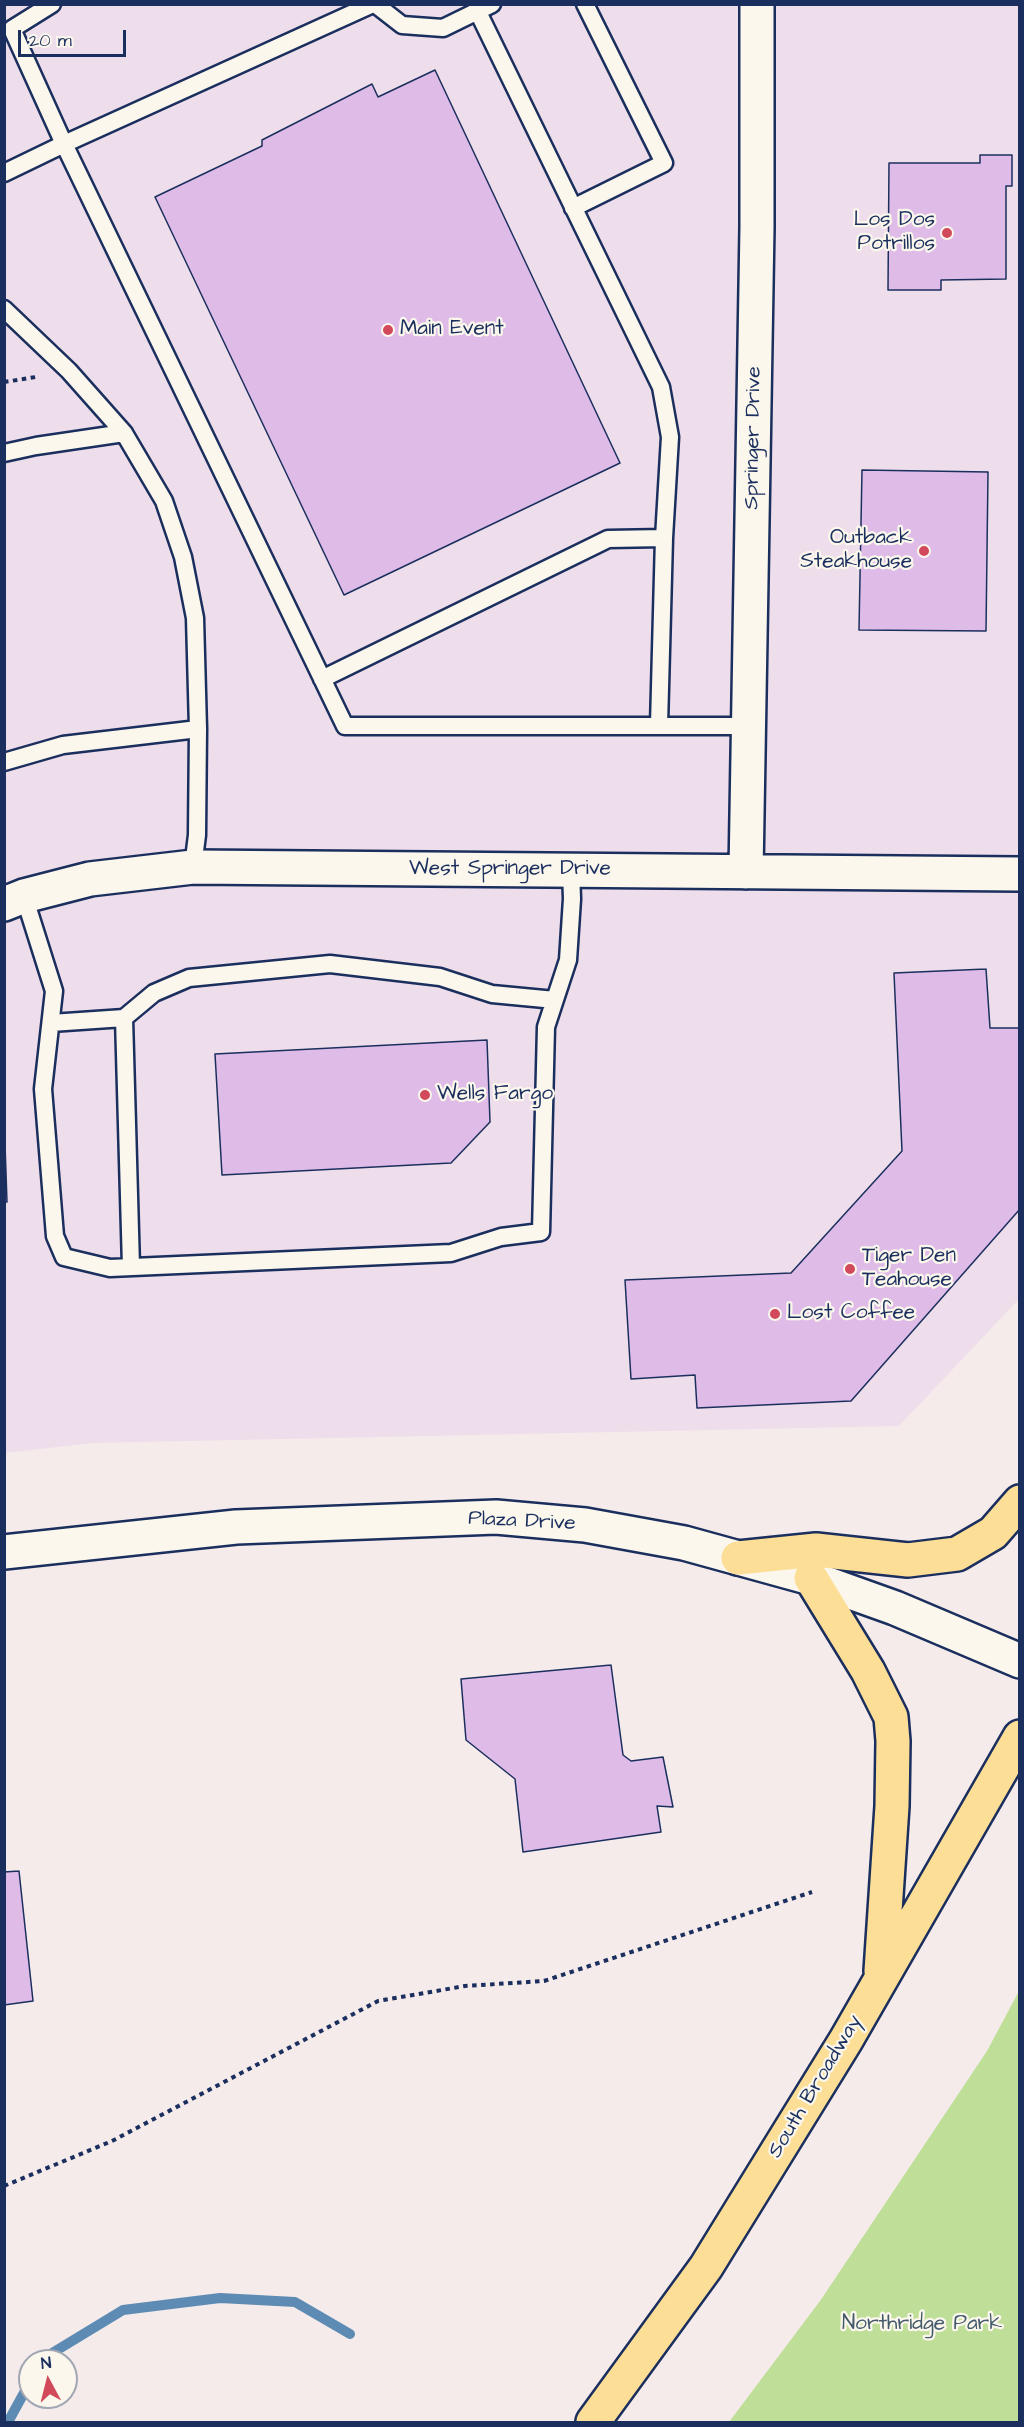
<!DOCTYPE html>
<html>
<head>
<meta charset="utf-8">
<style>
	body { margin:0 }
	#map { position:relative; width:1024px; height:2427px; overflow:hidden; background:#f5ebeb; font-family:"Architects Daughter",sans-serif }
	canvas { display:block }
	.frame { position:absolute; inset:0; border:6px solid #1b2f5e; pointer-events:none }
	.north { position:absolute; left:18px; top:2349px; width:60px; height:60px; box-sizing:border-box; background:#fbf7ec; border:2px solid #a1a7b3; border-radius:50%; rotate:353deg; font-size:16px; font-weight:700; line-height:24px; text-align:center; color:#1b2f5e }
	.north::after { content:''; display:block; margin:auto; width:21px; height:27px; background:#d1495b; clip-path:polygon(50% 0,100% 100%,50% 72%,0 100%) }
	.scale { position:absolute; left:18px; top:30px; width:108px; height:27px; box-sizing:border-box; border:3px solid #1b2f5e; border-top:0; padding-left:8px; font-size:18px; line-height:21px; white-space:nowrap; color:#1b2f5e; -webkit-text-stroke:4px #fbf7ec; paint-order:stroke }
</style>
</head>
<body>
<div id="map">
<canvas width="1024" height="2427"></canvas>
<div class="frame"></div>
<div class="north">N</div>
<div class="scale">20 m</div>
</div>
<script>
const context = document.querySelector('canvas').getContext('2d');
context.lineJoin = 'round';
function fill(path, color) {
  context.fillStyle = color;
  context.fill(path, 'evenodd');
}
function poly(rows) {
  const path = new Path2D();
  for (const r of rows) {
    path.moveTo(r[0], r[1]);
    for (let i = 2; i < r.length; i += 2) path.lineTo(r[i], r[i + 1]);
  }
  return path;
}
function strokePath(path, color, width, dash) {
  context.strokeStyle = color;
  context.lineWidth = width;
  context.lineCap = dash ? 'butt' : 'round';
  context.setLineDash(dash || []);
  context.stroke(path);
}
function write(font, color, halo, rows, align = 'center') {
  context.font = font + ' "Architects Daughter",sans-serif';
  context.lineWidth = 4.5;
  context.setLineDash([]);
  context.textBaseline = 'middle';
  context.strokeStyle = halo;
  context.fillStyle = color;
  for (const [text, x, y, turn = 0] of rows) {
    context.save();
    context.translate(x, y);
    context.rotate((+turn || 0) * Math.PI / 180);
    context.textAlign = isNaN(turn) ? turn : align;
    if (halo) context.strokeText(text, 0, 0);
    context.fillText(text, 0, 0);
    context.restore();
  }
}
fill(poly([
	[4,5,1019,5,1019,1299,899,1426,93,1443,5,1453]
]), '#eeddea');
fill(poly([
	[1019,1991,1019,2422,729,2422,820,2301,987,2051]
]), '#bfdf98');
strokePath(poly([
	[42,2361,44,2358,123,2310,220,2298,295,2302,350,2334],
	[8,2422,30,2382]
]), '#5e8bb3', 10);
const building = poly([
	[435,70,620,463,344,595,155,197,262,146,262,140,372,84,378,97,435,70],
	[980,155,1012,155,1012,186,1006,186,1006,279,941,280,941,290,888,290,889,163,980,163,980,155],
	[862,470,988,472,986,631,859,630,862,470],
	[986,969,990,1028,1020,1028,1020,1209,851,1401,697,1408,695,1375,631,1379,625,1280,791,1273,902,1151,894,973,986,969],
	[487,1040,490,1122,451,1163,222,1175,215,1054,487,1040],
	[5,1144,7,1202,4,1202,4,1144,5,1144],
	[611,1665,623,1755,631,1761,663,1757,673,1807,657,1806,661,1832,523,1852,515,1779,466,1740,461,1679,611,1665],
	[19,1871,33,2001,4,2005,4,1872,19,1871]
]);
fill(building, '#dfbce8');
strokePath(building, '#1b2f5e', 1.5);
const lane = poly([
	[52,4,12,29,64,144,345,726,748,726],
	[375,4,402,25,443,28,492,4],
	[4,173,64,144,373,4],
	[573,208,664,163,585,4],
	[4,309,69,371,124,433,164,501,183,557,195,618,198,729,197,835,193,867],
	[4,453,36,446,124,433],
	[322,679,608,539,664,538,670,437,661,387,478,12],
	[659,725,664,538],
	[4,762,63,745,198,729],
	[24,896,54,991,43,1089,55,1236,64,1257,110,1268,451,1253,501,1237,541,1232,546,1027,568,960,572,899,571,870],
	[124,1018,154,993,189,978,330,964,440,977,492,994,555,1000],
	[51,1023,124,1018,131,1267]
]);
const street = poly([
	[746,872,757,227,757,4],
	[4,904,24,896,90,879,193,867,1020,874]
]);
const secondary = poly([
	[4,1552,236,1527,496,1517,585,1525,684,1543,811,1578,895,1608,1020,1661]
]);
const primary = poly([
	[738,1558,816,1550,908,1560,957,1554,993,1533,1020,1502],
	[811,1578,868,1671,891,1717,893,1741,892,1806,881,1971],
	[593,2422,706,2267,846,2040,1020,1737]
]);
strokePath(lane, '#1b2f5e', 21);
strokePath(street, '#1b2f5e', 38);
strokePath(secondary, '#1b2f5e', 38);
strokePath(primary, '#1b2f5e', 38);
strokePath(poly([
	[4,382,36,377],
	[4,2186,112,2141,378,2001,465,1986,544,1981,812,1892]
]), '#1b2f5e', 4, [4.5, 4.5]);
strokePath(lane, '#fbf7ec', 16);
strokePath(street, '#fbf7ec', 33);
strokePath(secondary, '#fbf7ec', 33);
strokePath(primary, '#fdde96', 33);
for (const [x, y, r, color] of [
	[947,233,6,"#d1495b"],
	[388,330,6,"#d1495b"],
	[924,551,6,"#d1495b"],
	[425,1095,6,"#d1495b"],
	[850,1269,6,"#d1495b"],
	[775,1314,6,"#d1495b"]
]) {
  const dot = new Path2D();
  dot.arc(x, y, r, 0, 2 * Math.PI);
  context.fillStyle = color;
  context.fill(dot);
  strokePath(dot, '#fbf7ec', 2);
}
write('21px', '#1b2f5e', '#fbf7ec', [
	["Los Dos",935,221,"right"],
	["Potrillos",935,245,"right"],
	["Main Event",400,330],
	["Outback",912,539,"right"],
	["Steakhouse",912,563,"right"],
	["Wells Fargo",437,1095],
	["Tiger Den",862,1257],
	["Teahouse",862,1281],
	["Lost Coffee",787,1314]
], 'left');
write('21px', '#1b2f5e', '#fbf7ec', [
	["Springer Drive",754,438,-89],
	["West Springer Drive",510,870],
	["Plaza Drive",522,1522,3],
	["South Broadway",816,2087,-59]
]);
write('21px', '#445b6c', '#fbf7ec', [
	["Northridge Park",922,2325]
]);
</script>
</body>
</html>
